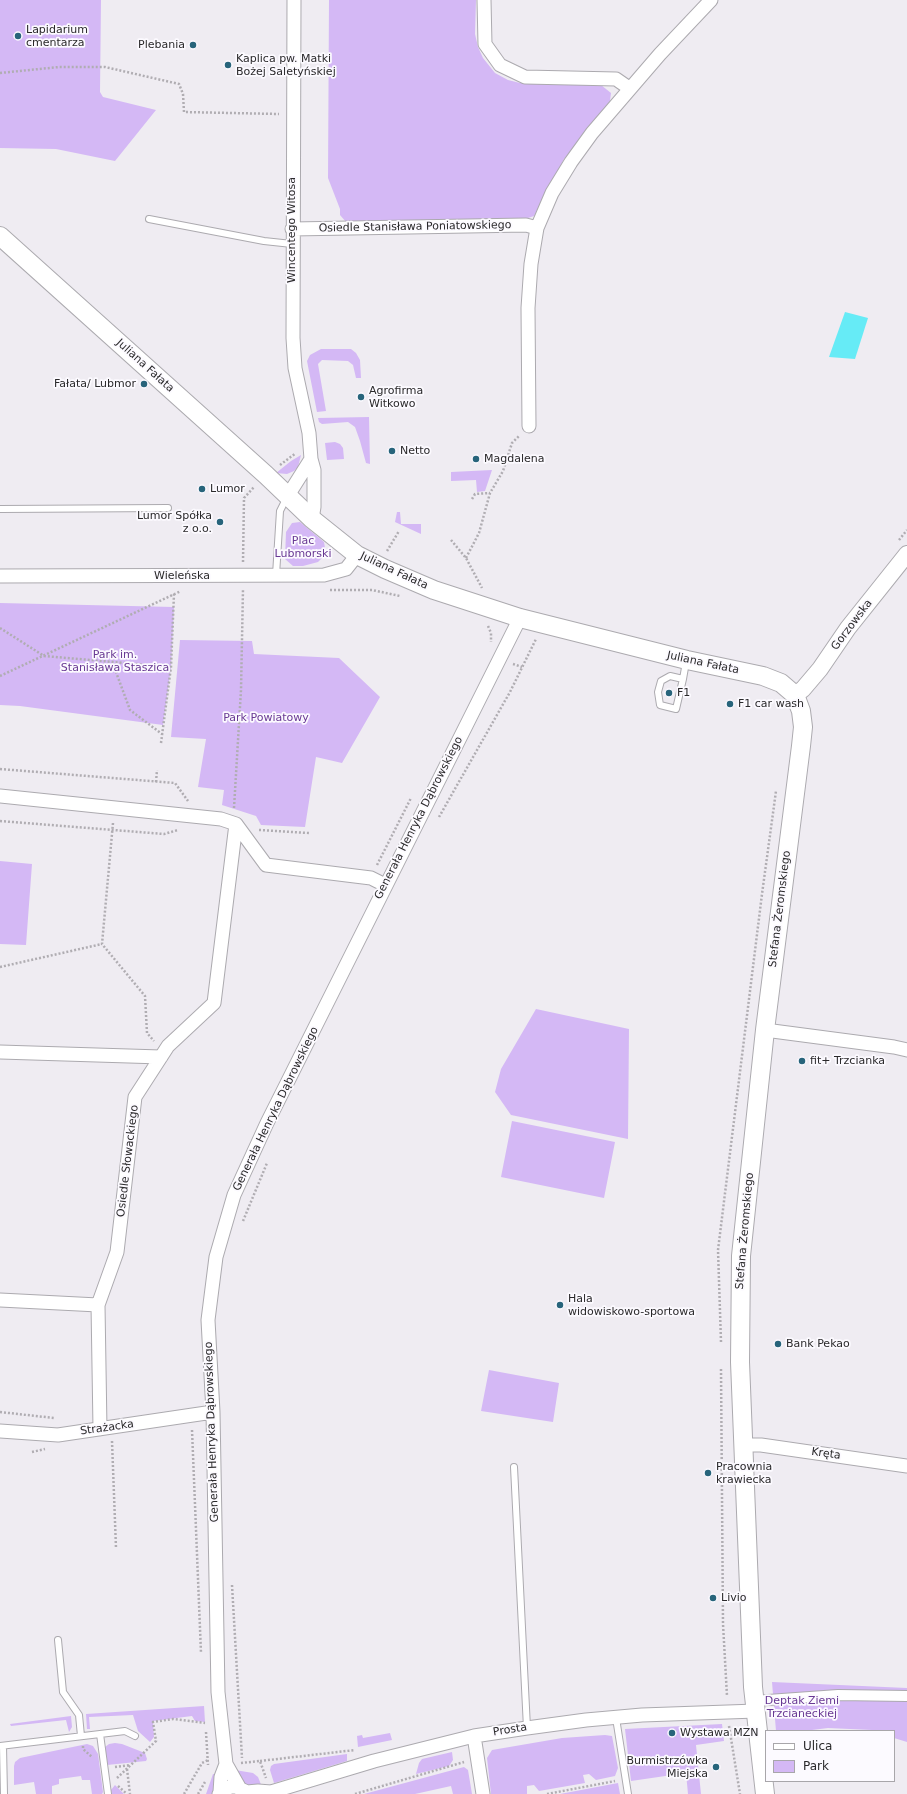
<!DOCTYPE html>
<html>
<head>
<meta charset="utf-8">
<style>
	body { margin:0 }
	#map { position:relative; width:907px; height:1794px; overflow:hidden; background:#efecf2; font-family:"DejaVu Sans",sans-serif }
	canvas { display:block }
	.legend { position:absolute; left:765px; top:1730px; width:130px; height:52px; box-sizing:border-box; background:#fcfaff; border:1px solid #a8a6aa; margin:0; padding:5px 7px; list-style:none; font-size:12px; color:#2a292b }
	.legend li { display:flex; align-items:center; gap:8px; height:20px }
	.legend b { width:20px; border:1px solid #a8a6aa }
</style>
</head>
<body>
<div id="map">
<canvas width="907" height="1794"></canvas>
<ul class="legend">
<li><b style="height:5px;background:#fff"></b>Ulica</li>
<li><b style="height:11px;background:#d4b8f5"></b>Park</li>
</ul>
</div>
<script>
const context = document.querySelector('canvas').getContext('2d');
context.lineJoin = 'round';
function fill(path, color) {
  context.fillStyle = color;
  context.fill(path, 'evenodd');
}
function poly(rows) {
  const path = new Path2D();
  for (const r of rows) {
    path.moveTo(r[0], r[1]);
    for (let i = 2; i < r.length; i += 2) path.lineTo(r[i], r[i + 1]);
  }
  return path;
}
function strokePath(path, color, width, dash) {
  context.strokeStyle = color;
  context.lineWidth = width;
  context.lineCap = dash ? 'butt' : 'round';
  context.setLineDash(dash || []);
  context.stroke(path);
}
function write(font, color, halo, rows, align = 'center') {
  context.font = font + ' "DejaVu Sans",sans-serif';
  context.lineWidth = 3.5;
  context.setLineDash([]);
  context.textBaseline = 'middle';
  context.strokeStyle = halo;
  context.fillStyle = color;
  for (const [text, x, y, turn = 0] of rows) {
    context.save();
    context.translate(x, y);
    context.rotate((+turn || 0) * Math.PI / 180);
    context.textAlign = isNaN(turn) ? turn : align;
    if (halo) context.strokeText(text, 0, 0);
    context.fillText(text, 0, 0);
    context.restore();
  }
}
fill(poly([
	[0,0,101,0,100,92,103,97,156,110,115,161,56,149,0,148],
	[329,0,476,0,475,34,478,47,483,58,495,73,508,80,520,83,601,85,611,93,610,101,608,106,564,159,534,216,525,219,346,222,340,215,340,209,328,178],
	[321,349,351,349,356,353,360,360,361,378,356,378,353,365,348,361,322,360,318,364,326,411,317,412,307,361,310,355],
	[369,417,370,464,366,463,360,441,355,427,348,422,322,424,319,422,318,418],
	[335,442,340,444,343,448,344,459,327,460,325,443],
	[301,455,298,467,294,471,287,474,276,473,291,461],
	[492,470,485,491,477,492,476,480,451,481,451,472],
	[397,512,400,512,401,524,421,524,421,534,395,522],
	[300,522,324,542,326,554,318,562,303,566,293,566,285,559,286,532,292,523],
	[0,603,174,607,171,667,163,725,20,706,0,705],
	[180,640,252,641,254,654,339,658,380,697,342,763,316,757,305,827,261,825,256,816,222,805,224,790,198,787,206,739,171,737],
	[0,861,32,864,26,945,0,944],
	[536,1009,629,1029,628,1139,511,1115,495,1092,501,1069],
	[512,1121,615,1142,604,1198,501,1177],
	[489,1370,559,1383,553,1422,481,1411],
	[772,1682,907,1688,907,1742,894,1738,894,1731,828,1728,804,1731,776,1731],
	[204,1706,205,1722,195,1721,192,1716,153,1721,154,1737,150,1742,138,1731,133,1715,89,1717,90,1729,87,1729,86,1714],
	[71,1716,72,1727,69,1732,66,1720,11,1726,10,1724],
	[722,1724,724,1741,696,1745,701,1794,688,1794,686,1773,631,1781,625,1729],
	[390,1733,392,1740,358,1747,357,1736,362,1735,363,1738],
	[605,1735,612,1736,618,1768,615,1776,596,1780,589,1774,583,1775,585,1783,539,1791,534,1785,527,1786,527,1794,491,1794,487,1758,492,1750,562,1738],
	[115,1743,122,1744,145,1753,147,1759,146,1761,107,1765,105,1747,109,1744],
	[87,1744,93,1746,98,1754,103,1792,102,1794,92,1794,90,1780,82,1780,81,1776,59,1779,59,1784,52,1786,52,1794,36,1794,34,1782,14,1785,14,1766,15,1762,20,1758],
	[452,1752,453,1760,449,1766,416,1774,419,1763,422,1759],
	[347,1754,347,1761,274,1783,270,1770,271,1766,274,1764],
	[464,1767,468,1770,472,1794,453,1794,451,1786,415,1794,364,1794],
	[235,1770,253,1773,258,1777,262,1787,250,1786,243,1783],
	[213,1774,215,1774,214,1794,206,1794],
	[618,1783,620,1794,560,1794],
	[115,1785,124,1794,112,1794,111,1790]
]), '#d4b8f5');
fill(poly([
	[845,312,868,318,855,359,829,357]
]), '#66ebf6');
const service = poly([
	[149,219,264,241,292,244],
	[0,509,168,508],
	[276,575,280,511,287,497],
	[683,679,670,676,661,681,658,692,660,705,676,709,683,679,686,662],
	[514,1467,527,1728],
	[58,1640,63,1692,79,1715,81,1736],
	[616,1718,628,1794],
	[100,1734,125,1731,135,1736],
	[0,1746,100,1734,108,1794],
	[3,1746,4,1794]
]);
const pedestrian = poly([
	[754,1701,838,1695,907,1696]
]);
const minor = poly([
	[294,0,293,338,295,368,309,433,311,459,314,470,314,507,312,519],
	[484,0,485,44,500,65,525,77,616,79,629,88],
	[292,229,526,225,537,228],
	[529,426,528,308,531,264,537,228,552,193,571,162,592,133,660,54,711,0],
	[287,497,311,459],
	[0,576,324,575,346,569,357,555],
	[0,796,221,819,236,824,266,865,371,878,385,885],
	[765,1030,894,1047,907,1050],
	[0,1052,161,1057],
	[0,1300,98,1305],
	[100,1429,98,1305,117,1252,135,1097,168,1046,214,1003,236,824],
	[0,1431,58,1435,213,1412],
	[744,1445,761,1445,907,1466],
	[474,1736,483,1794],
	[239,1787,226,1764,218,1692,213,1412,208,1320,216,1257,234,1195,267,1123,520,618],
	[220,1792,221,1777,226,1764],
	[247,1792,258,1791,271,1792,374,1761,474,1736,527,1728,586,1720,642,1715,756,1711],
	[219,1794,230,1787,236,1787,245,1791]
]);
const tertiary = poly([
	[795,695,803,689,820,669,848,628,907,554]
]);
const secondary = poly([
	[0,236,266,475,312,519,357,555,385,569,434,590,520,618,687,660,763,676,781,683,795,695,801,711,803,727,801,746,765,1030,741,1256,740,1362,753,1687,765,1794]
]);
strokePath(service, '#acaaaf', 8);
strokePath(pedestrian, '#acaaaf', 12);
strokePath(minor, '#acaaaf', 15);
strokePath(tertiary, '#acaaaf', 18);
strokePath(secondary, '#acaaaf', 20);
strokePath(poly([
	[0,73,59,67,105,67,179,84,183,94,184,112,279,114],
	[280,465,296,453],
	[472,499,475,494,490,493],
	[451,540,466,558,482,588],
	[899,540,907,530],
	[387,551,399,531],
	[466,558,479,533,490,493,503,471,512,443,519,436],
	[243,562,244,498,254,487],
	[330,590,372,590,400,596],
	[488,626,491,633,491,642],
	[0,628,44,656,171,667],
	[113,664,130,710,162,734],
	[513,664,522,667],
	[0,676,181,591],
	[161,743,171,667,174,594],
	[0,769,175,783,188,801],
	[156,782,157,770],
	[234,808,241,690,243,589],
	[439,817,510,692,536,639],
	[0,821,164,834,178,830],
	[113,823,102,944,145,996,147,1033,154,1041],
	[259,830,309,833],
	[377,865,411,798],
	[0,967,102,944],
	[243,1221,267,1163],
	[721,1342,718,1250,762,894,776,791],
	[721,1369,723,1624,727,1696],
	[0,1412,54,1418],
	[192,1430,201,1653],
	[112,1441,116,1548],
	[32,1452,45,1449],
	[232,1585,242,1758],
	[729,1726,740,1794],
	[206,1732,208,1765],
	[83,1746,83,1749,92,1757],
	[260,1761,355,1750],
	[241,1763,260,1761,266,1778],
	[115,1767,130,1765],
	[127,1769,130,1794],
	[117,1778,156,1741,153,1722,173,1719,205,1723],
	[118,1786,127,1794],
	[184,1794,202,1763,208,1760],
	[198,1794,205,1782],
	[355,1794,464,1762],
	[547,1794,615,1781]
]), '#b0adb2', 2.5, [2, 2]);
strokePath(service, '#fff', 6);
strokePath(pedestrian, '#fff', 10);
strokePath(minor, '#fff', 13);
strokePath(tertiary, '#fff', 16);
strokePath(secondary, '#fff', 18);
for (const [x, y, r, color] of [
	[18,36,4,"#27647b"],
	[193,45,4,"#27647b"],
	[228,65,4,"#27647b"],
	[144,384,4,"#27647b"],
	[361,397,4,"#27647b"],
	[392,451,4,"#27647b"],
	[476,459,4,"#27647b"],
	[202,489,4,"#27647b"],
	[220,522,4,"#27647b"],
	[669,693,4,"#27647b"],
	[730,704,4,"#27647b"],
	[802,1061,4,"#27647b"],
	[560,1305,4,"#27647b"],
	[778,1344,4,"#27647b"],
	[708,1473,4,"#27647b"],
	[713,1598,4,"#27647b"],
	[672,1733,4,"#27647b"],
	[716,1767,4,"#27647b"]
]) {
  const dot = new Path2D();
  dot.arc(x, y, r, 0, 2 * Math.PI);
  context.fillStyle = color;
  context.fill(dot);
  strokePath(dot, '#fcfaff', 1.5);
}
write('11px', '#2a292b', '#fcfaff', [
	["Lapidarium",26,30],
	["cmentarza",26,43],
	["Plebania",185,45,"right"],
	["Kaplica pw. Matki",236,59],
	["Bożej Saletyńskiej",236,72],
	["Fałata/ Lubmor",136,384,"right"],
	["Agrofirma",369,391],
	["Witkowo",369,404],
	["Netto",400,451],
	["Magdalena",484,459],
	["Lumor",210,489],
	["Lumor Spółka",212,516,"right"],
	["z o.o.",212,529,"right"],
	["F1",677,693],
	["F1 car wash",738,704],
	["fit+ Trzcianka",810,1061],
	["Hala",568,1299],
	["widowiskowo-sportowa",568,1312],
	["Bank Pekao",786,1344],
	["Pracownia",716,1467],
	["krawiecka",716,1480],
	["Livio",721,1598],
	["Wystawa MZN",680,1733],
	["Burmistrzówka",708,1761,"right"],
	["Miejska",708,1774,"right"]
], 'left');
write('11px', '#2a292b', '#fcfaff', [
	["Osiedle Stanisława Poniatowskiego",415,227,-1],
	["Wincentego Witosa",292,230,-90],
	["Juliana Fałata",145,366,42],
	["Juliana Fałata",394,571,25],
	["Wieleńska",182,576],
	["Gorzowska",852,625,-53],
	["Juliana Fałata",703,663,12],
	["Generała Henryka Dąbrowskiego",419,818,-63],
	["Stefana Żeromskiego",780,909,-83],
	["Generała Henryka Dąbrowskiego",276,1109,-64],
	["Osiedle Słowackiego",128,1161,-83],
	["Stefana Żeromskiego",745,1231,-85],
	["Strażacka",107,1428,-8],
	["Generała Henryka Dąbrowskiego",212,1432,-92],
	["Kręta",826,1454,8],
	["Prosta",510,1730,-9]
]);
write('11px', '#683893', '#fcfaff', [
	["Plac",303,541],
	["Lubmorski",303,554],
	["Park im.",115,655],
	["Stanisława Staszica",115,668],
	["Park Powiatowy",266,718],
	["Deptak Ziemi",802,1701],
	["Trzcianeckiej",802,1714]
]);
</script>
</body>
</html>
